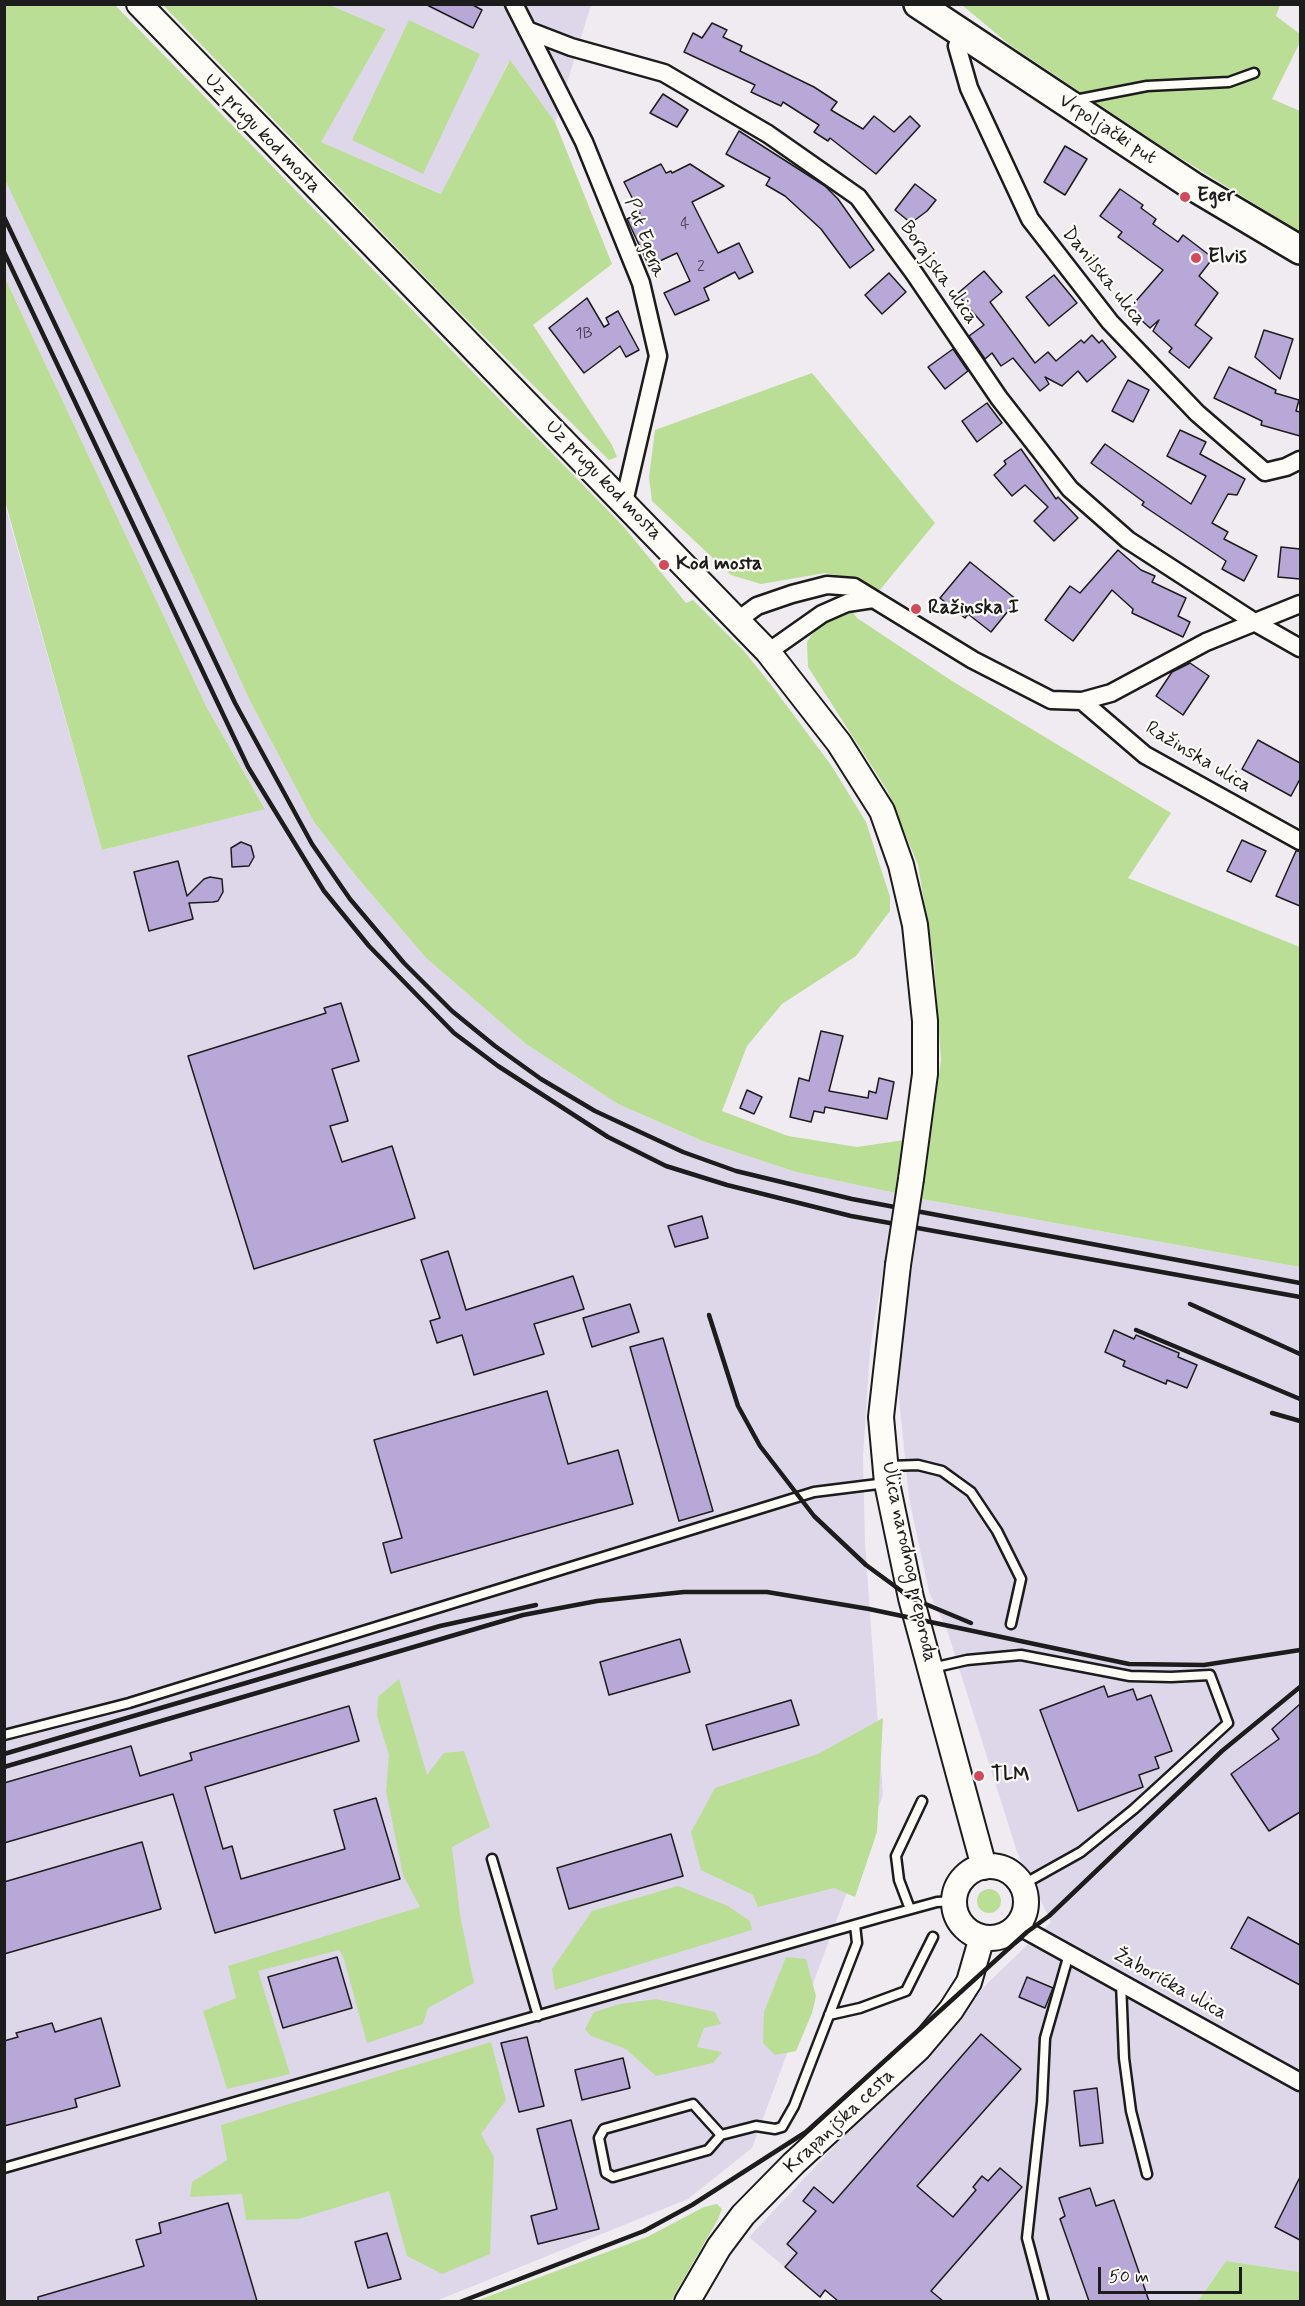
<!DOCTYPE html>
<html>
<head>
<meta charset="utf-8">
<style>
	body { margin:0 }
	#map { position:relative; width:1305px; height:2306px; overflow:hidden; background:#efebf1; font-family:Mynerve,sans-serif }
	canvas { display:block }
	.frame { position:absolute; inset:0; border:6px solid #1c1c1c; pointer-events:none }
	.scale { position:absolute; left:1098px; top:2267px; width:144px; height:27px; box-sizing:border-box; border:3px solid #1c1c1c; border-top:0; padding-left:8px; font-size:18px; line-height:21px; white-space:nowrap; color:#1c1c1c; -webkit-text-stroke:4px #fdfcf7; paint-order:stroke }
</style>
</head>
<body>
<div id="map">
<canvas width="1305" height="2306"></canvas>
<div class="frame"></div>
<div class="scale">50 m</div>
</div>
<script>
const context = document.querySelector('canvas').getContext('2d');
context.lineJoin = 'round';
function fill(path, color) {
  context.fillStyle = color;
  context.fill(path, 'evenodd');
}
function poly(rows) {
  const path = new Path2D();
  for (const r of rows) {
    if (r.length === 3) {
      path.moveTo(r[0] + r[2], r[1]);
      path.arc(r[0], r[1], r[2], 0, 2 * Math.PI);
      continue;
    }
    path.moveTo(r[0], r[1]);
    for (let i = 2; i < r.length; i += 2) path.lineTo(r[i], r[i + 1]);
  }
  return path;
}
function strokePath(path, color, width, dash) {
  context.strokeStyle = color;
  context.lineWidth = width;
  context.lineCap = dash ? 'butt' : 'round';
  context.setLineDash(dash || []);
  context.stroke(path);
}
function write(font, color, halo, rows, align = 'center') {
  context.font = font + ' Mynerve,sans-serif';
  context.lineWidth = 4.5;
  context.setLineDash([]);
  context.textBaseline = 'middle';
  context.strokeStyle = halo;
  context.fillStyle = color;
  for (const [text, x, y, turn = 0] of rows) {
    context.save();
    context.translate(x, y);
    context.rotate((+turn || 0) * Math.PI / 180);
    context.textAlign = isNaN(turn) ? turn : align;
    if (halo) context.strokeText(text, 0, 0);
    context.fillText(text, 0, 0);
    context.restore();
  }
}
fill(poly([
	[330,5,591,5,555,122,509,61,442,194,320,142,386,29],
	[5,180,161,507,250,701,314,822,356,876,426,958,526,1044,618,1104,705,1142,796,1172,896,1193,870,1349,863,1457,865,1543,883,1795,752,2148,688,2199,436,2301,5,2301,4,501,102,850,265,808,206,706,5,278],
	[922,1199,1300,1267,1300,2272,1226,2261,1198,2301,838,2301,825,2290,820,2297,749,2237,990,1981,1051,1922,1017,1852,947,1630,929,1592,909,1498,899,1399,899,1355]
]), '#ded7ea');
fill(poly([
	[5,5,115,5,624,527,686,603,693,600,744,651,772,686,831,765,866,822,890,897,890,911,856,956,782,1004,747,1046,722,1111,788,1136,857,1147,904,1140,896,1193,796,1172,705,1142,618,1104,526,1044,426,958,356,876,314,822,250,701,161,507,5,180],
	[163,5,330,5,386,29,321,142,441,194,510,60,555,122,612,264,533,325,612,445,617,457,609,460,451,304],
	[962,5,1280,5,1276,16,1300,34,1300,42,1272,99,1300,111,1300,232,1161,146,1010,45],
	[409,20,480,54,423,174,352,140],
	[5,278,206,706,265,809,102,850,5,501],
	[812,373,935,523,879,591,847,577,825,573,761,584,731,575,652,501,649,477,655,430],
	[851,610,857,618,952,681,1171,813,1128,878,1300,947,1300,1267,922,1199,941,1060,934,962,918,865,887,790,808,667,807,642,822,621],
	[399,1679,427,1775,444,1753,464,1751,490,1827,452,1847,460,1915,474,1983,428,2008,423,2024,367,2043,343,1956,339,1950,258,1971,290,2074,227,2089,203,2011,236,1998,228,1966,420,1907,403,1875,386,1791,389,1755,377,1716,378,1697],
	[883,1718,877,1832,855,1897,834,1888,758,1907,753,1895,701,1870,691,1832,715,1788,818,1754],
	[678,1886,728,1906,750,1921,752,1930,555,1990,552,1969,592,1911],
	[989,1901,12],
	[786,1957,806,1959,816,1996,812,2013,796,2051,775,2055,763,2043,764,2012],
	[656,1999,715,2012,721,2024,704,2028,697,2047,722,2052,713,2063,656,2076,626,2049,591,2036,585,2029,594,2012,620,2004],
	[491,2042,506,2100,481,2134,494,2157,490,2254,442,2274,407,2256,389,2191,299,2219,246,2220,242,2194,190,2197,192,2182,227,2160,221,2125],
	[717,2204,722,2209,718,2219,671,2301,476,2301,647,2237,704,2207],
	[1226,2261,1300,2272,1300,2301,1198,2301]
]), '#bbde97');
const building = poly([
	[425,4,471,4,482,10,473,28,425,4],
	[712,23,727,30,723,37,742,46,740,51,814,87,837,102,831,110,863,129,874,116,894,132,910,116,920,126,876,174,830,138,828,141,814,132,819,125,783,102,781,106,751,92,755,85,684,52,693,33,702,38,712,23],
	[663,94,688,110,677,127,650,113,663,94],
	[739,131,825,186,838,199,874,250,850,268,821,229,785,196,766,185,770,178,726,154,739,131],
	[1065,146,1087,159,1065,195,1044,182,1065,146],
	[661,164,666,173,671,171,672,173,690,164,724,186,692,202,718,253,739,243,753,272,739,279,735,272,704,288,709,300,675,315,664,293,690,281,677,253,649,266,627,219,640,213,624,182,661,164],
	[915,184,936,200,927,211,911,223,895,210,915,184],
	[1120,189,1143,205,1141,208,1156,219,1153,224,1178,242,1183,235,1213,258,1199,276,1218,293,1195,325,1212,338,1189,368,1169,352,1172,348,1153,331,1159,320,1150,328,1129,309,1163,270,1118,237,1122,232,1100,216,1120,189],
	[984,271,1002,292,990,302,1035,363,1048,352,1056,361,1081,340,1084,343,1092,335,1099,343,1102,340,1116,357,1087,382,1078,371,1062,386,1045,377,1049,384,1040,391,1013,358,1001,366,992,353,985,359,969,336,984,325,957,294,984,271],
	[889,273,906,292,882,314,865,295,889,273],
	[1054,275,1077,303,1049,326,1026,297,1054,275],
	[587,298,604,327,609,324,606,318,618,311,639,350,626,357,620,346,584,373,549,328,587,298],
	[1264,330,1293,339,1280,379,1255,357,1264,330],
	[953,349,968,371,945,389,928,367,953,349],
	[1229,367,1276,390,1275,393,1299,400,1296,411,1300,412,1300,436,1261,425,1262,421,1214,398,1229,367],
	[1128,380,1149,390,1133,422,1112,411,1128,380],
	[987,403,1002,423,977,442,962,421,987,403],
	[1180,430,1206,442,1200,454,1245,479,1237,495,1228,494,1212,523,1228,532,1224,539,1257,556,1244,581,1222,569,1226,561,1142,505,1144,502,1091,463,1105,444,1191,504,1206,476,1167,456,1180,430],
	[1021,449,1056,499,1058,497,1078,518,1054,541,1034,521,1048,507,1025,485,1012,496,994,475,1006,464,1004,461,1021,449],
	[1281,547,1300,549,1300,579,1278,577,1281,547],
	[1118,550,1141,570,1155,576,1152,582,1186,598,1178,616,1190,622,1183,637,1132,613,1133,609,1112,590,1073,641,1045,620,1070,586,1080,593,1118,550],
	[970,562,1017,600,991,632,968,614,965,618,940,598,970,562],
	[1190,663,1209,676,1183,715,1156,696,1172,672,1190,663],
	[1258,740,1300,763,1300,779,1291,796,1242,769,1258,740],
	[1242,840,1266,851,1251,882,1227,871,1242,840],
	[241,842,251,846,254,857,249,866,232,867,231,848,241,842],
	[1296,851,1300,851,1300,906,1276,896,1296,851],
	[178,861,187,896,204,879,210,877,222,879,223,892,218,901,213,902,189,903,193,919,149,931,134,872,178,861],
	[341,1003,359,1061,332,1069,348,1121,330,1126,342,1162,392,1146,415,1218,254,1269,188,1056,326,1013,324,1008,341,1003],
	[821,1031,843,1036,829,1091,868,1098,869,1091,876,1093,879,1078,894,1082,887,1119,825,1107,824,1113,814,1111,811,1122,790,1117,799,1078,809,1081,821,1031],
	[747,1090,762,1097,754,1114,740,1108,747,1090],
	[702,1216,708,1238,675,1247,668,1226,702,1216],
	[448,1251,466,1310,573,1276,584,1309,534,1324,544,1354,474,1375,462,1335,437,1343,430,1321,440,1318,421,1260,448,1251],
	[630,1304,639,1332,592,1347,583,1318,630,1304],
	[1114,1330,1134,1339,1136,1335,1179,1353,1178,1357,1197,1365,1187,1388,1167,1380,1166,1384,1123,1366,1125,1361,1105,1352,1114,1330],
	[663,1338,713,1511,679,1521,630,1347,663,1338],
	[547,1391,568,1464,618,1450,633,1504,391,1573,383,1543,402,1538,374,1440,547,1391],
	[680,1639,690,1672,609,1695,600,1662,680,1639],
	[1104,1686,1108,1697,1133,1689,1137,1700,1151,1695,1172,1751,1155,1757,1159,1768,1139,1775,1143,1787,1078,1811,1040,1710,1104,1686],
	[791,1700,799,1725,713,1750,706,1725,791,1700],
	[1300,1704,1300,1812,1269,1831,1231,1774,1279,1739,1272,1729,1300,1704],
	[349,1706,359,1741,205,1787,223,1849,232,1846,241,1879,345,1849,334,1810,376,1798,400,1879,215,1933,173,1794,4,1843,4,1783,131,1746,140,1776,192,1760,190,1753,349,1706],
	[671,1834,683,1876,569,1909,557,1868,671,1834],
	[142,1842,161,1909,4,1954,4,1882,142,1842],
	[1248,1917,1300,1945,1300,1985,1231,1948,1248,1917],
	[337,1957,352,2008,283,2028,268,1977,337,1957],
	[1027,1977,1053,1988,1045,2008,1019,1997,1027,1977],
	[101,2018,120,2086,75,2099,77,2107,4,2126,4,2041,18,2037,16,2033,52,2023,55,2032,101,2018],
	[981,2034,1021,2069,917,2186,953,2217,976,2190,973,2187,982,2176,988,2181,1000,2168,1022,2187,931,2291,943,2301,838,2301,825,2290,820,2297,785,2267,797,2253,787,2244,816,2211,803,2201,814,2187,833,2203,981,2034],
	[527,2037,544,2106,519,2112,501,2043,527,2037],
	[623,2058,630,2088,582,2100,575,2070,623,2058],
	[1097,2088,1103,2143,1080,2146,1074,2091,1097,2088],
	[571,2120,599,2229,538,2244,531,2216,557,2209,537,2129,571,2120],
	[1300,2177,1300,2240,1275,2227,1300,2177],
	[1090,2188,1096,2206,1114,2200,1149,2301,1089,2301,1060,2219,1065,2216,1059,2198,1090,2188],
	[228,2203,257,2301,38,2301,38,2297,144,2266,136,2240,161,2233,159,2223,228,2203],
	[387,2233,401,2279,368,2288,355,2242,387,2233]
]);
fill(building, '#b8a8d8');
strokePath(building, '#1c1c1c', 1.5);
const lane = poly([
	[1075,100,1147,86,1229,82,1254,73],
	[889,1466,918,1465,942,1471,971,1492,997,1531,1021,1579,1011,1624],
	[932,1668,967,1660,1021,1655,1130,1676,1171,1677,1210,1675,1228,1723,1134,1809,1081,1852,1022,1885],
	[4,1735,129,1703,814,1492,886,1483],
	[492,1859,538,2016],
	[910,1909,899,1880,896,1856,922,1801],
	[1121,1982,1124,2058,1131,2111,1147,2174],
	[829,2015,860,2008,906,1991,933,1937],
	[721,2135,708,2150,613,2177,606,2173,599,2138,604,2129,693,2104,721,2135,756,2126,775,2129,782,2127,794,2106,857,1943,855,1925],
	[4,2168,882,1917,937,1902,955,1901],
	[1044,2302,1027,2238,1042,2102,1045,2038,1069,1954]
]);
const street = poly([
	[514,4,584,142,641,283,658,356,624,502],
	[527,30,571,47,664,73,768,134,858,197,914,273,999,398,1070,489,1128,540,1256,623,1300,648],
	[962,34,957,46,969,88,1030,219,1110,322,1197,413,1265,472,1286,467,1300,460],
	[738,620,757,606,792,594,827,585,854,587,973,660,1051,700,1082,701,1111,693,1206,642,1300,604],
	[768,652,822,614,847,603,873,599],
	[1082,701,1145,755,1300,841],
	[1018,1926,1300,2082]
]);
const secondary = poly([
	[139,4,768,652,839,743,882,811,901,865,915,925,925,1021,925,1074,911,1179],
	[898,1265,881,1417,887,1483,911,1598,984,1867],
	[990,1902,36],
	[687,2302,719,2247,743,2215,794,2163,918,2049,951,2010,969,1982,982,1937]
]);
const primary = poly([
	[918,4,1194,187,1300,250]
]);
strokePath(lane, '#1c1c1c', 13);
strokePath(street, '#1c1c1c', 21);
strokePath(secondary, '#1c1c1c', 28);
strokePath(primary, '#1c1c1c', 32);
strokePath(lane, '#fdfcf7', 8);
strokePath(street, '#fdfcf7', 16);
strokePath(secondary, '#fdfcf7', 24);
strokePath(primary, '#fdfcf7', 27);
strokePath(poly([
	[4,217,235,703,312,844,350,899,404,963,452,1011,495,1046,541,1079,595,1111,683,1152,736,1171,852,1199,1300,1283],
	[4,252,248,767,324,891,369,946,454,1033,498,1066,608,1137,666,1166,727,1185,851,1216,1300,1297],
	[1190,1304,1300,1354],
	[709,1315,738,1406,760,1446,814,1516,866,1565,911,1598,971,1623],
	[1136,1330,1300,1399],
	[1272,1413,1300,1421],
	[4,1754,440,1626,536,1605],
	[4,1767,523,1615,597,1601,684,1592,767,1592,869,1609,1129,1664,1204,1665,1300,1650],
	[460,2302,644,2231,692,2205,806,2132,1027,1932,1049,1916,1222,1751,1300,1687]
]), '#1c1c1c', 4.5);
const secondaryBridge = poly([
	[898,1265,911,1179]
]);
strokePath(secondaryBridge, '#1c1c1c', 28, []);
strokePath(secondaryBridge, '#fdfcf7', 24);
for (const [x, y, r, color] of [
	[1185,197,6,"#d1495b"],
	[1196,258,6,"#d1495b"],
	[664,565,6,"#d1495b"],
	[916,609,6,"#d1495b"],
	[979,1776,6,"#d1495b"]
]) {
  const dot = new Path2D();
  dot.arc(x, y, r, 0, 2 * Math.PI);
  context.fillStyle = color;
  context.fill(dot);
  strokePath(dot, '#fdfcf7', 2);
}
write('16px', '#433f4b', null, [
	["4",685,225],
	["2",701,268],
	["1B",584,335]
]);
write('20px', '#1c1c1c', '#fdfcf7', [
	["Vrpoljački put",1107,130,33],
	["Uz prugu kod mosta",262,134,46],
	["Put Egera",644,238,69],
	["Borajska ulica",938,273,55],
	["Danilska ulica",1103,277,51],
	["Uz prugu kod mosta",603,481,46],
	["Ražinska ulica",1198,758,31],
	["Ulica narodnog preporoda",908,1562,78],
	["Žaborićka ulica",1170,1985,29],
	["Krapanjska cesta",840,2122,-43]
]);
write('bold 20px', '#1c1c1c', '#fdfcf7', [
	["Eger",1197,197],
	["Elvis",1208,258],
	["Kod mosta",676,565],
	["Ražinska I",928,609],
	["TLM",991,1776]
], 'left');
</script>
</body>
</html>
